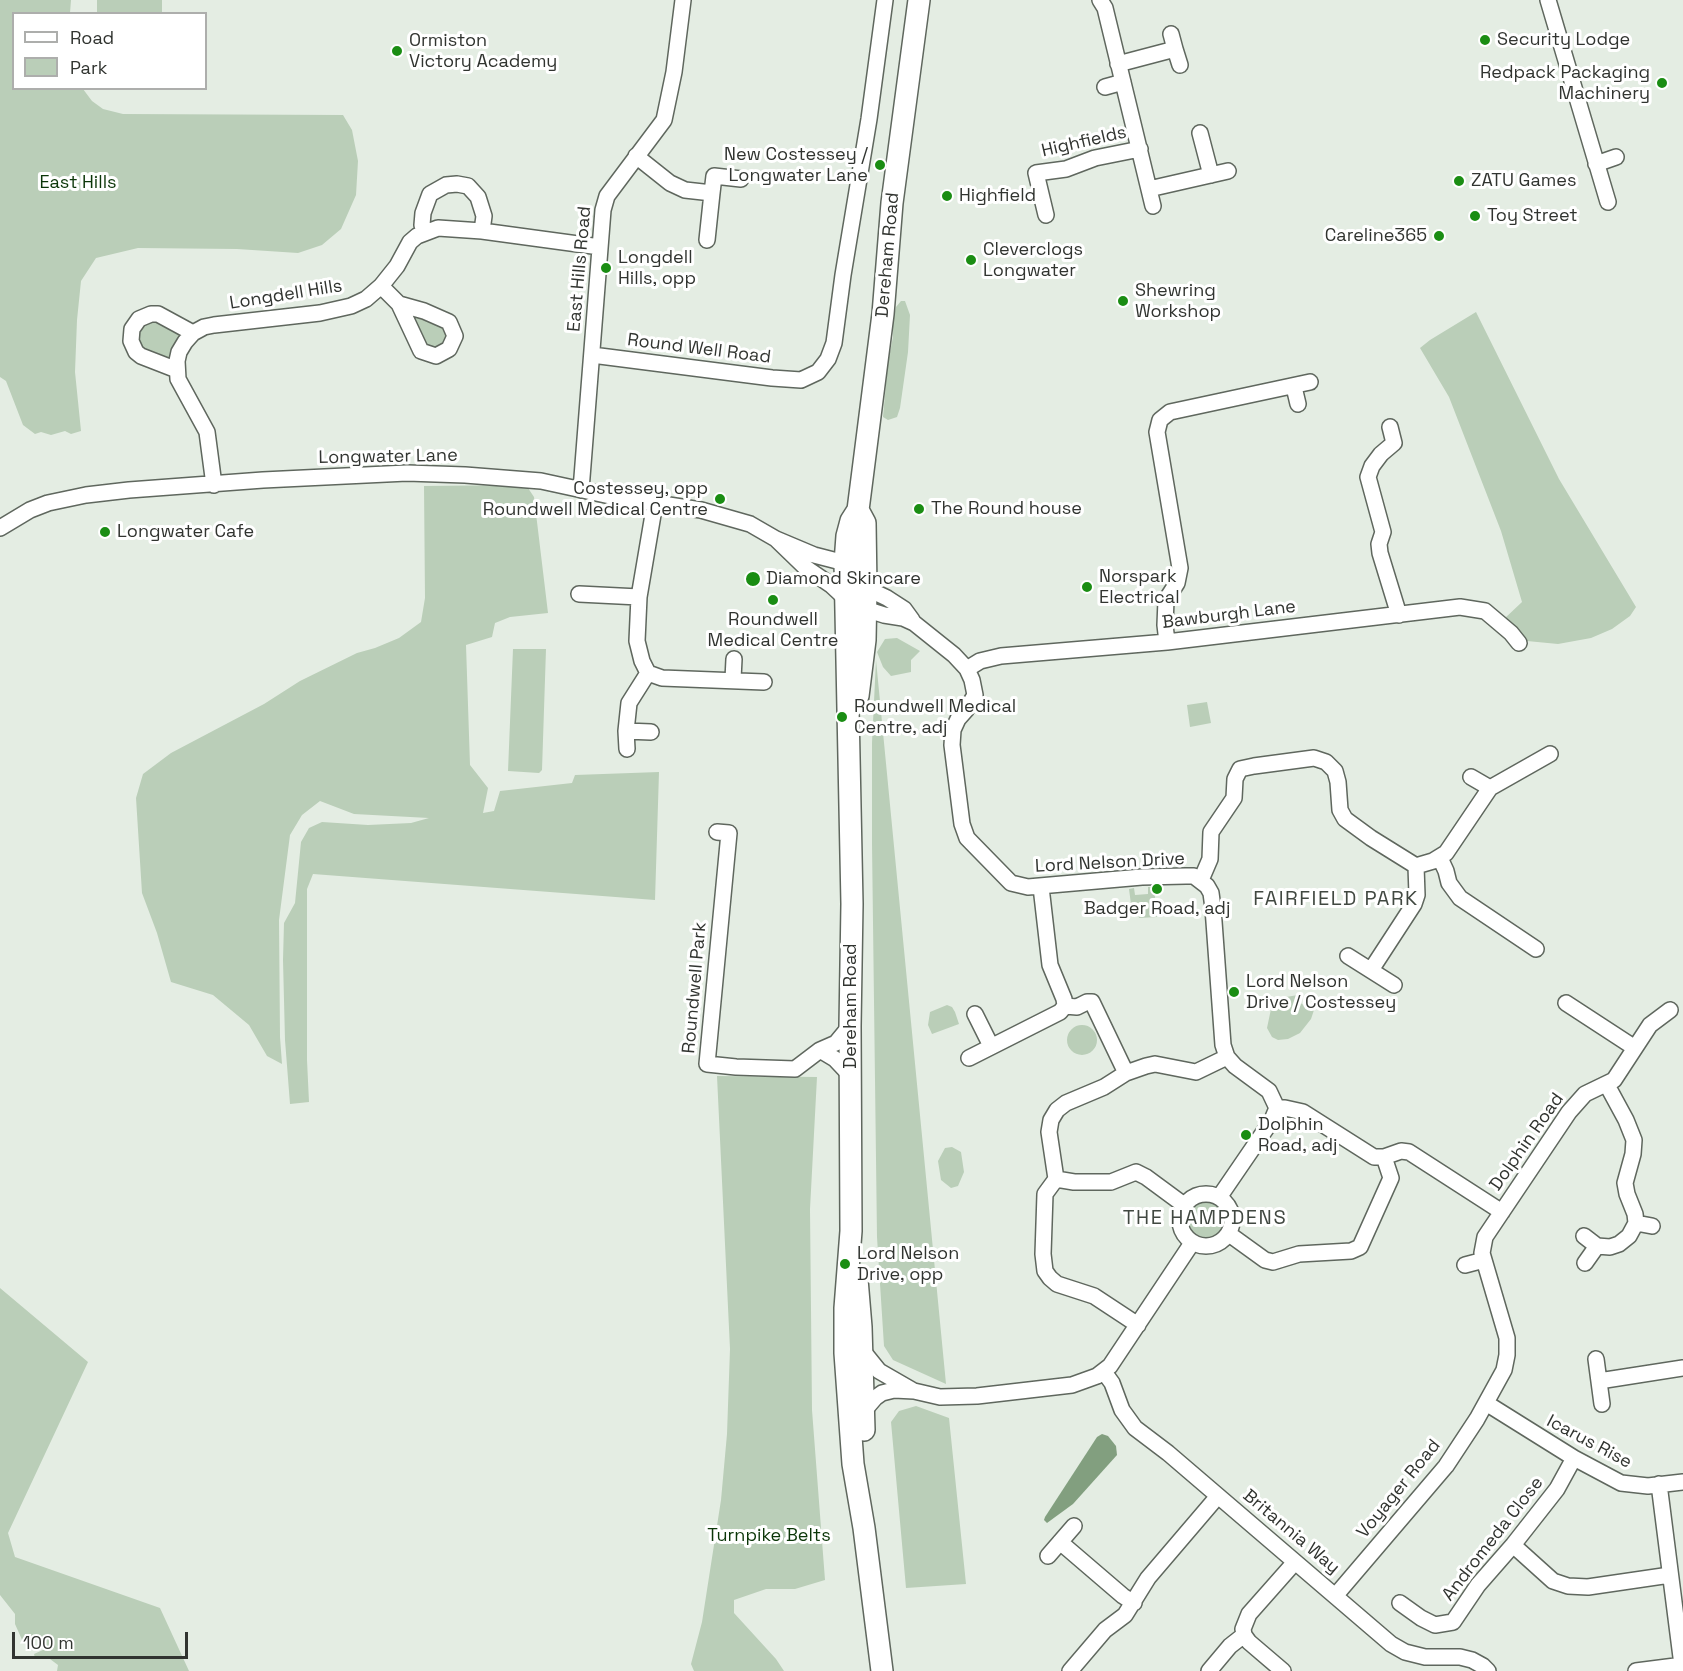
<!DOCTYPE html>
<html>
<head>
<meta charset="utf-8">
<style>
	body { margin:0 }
	#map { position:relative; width:1683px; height:1671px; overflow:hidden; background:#e4ede3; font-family:"Space Grotesk",sans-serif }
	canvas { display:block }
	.legend { position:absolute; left:12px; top:12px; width:195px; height:78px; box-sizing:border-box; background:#fff; border:2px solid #adaeac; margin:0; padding:8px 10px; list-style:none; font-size:18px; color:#313430 }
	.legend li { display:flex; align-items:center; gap:12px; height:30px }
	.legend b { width:30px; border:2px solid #adaeac }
	.scale { position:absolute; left:12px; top:1632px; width:176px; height:27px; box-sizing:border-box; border:3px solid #313430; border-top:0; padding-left:8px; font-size:18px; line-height:21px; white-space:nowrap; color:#313430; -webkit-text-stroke:4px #fff; paint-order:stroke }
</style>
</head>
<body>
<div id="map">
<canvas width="1683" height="1671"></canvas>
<ul class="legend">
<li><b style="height:8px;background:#fff"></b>Road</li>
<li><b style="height:16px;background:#baceb8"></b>Park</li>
</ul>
<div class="scale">100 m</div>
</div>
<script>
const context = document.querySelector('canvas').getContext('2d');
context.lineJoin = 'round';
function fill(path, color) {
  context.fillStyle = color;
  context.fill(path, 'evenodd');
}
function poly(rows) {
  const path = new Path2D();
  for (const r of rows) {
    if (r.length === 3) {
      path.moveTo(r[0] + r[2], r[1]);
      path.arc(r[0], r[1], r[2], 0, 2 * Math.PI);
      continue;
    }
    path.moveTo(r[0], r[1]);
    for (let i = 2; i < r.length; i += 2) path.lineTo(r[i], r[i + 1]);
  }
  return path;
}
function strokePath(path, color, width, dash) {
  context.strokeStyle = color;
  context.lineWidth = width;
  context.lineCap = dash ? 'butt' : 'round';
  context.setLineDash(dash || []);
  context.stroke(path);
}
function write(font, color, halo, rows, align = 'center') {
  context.font = font + ' "Space Grotesk",sans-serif';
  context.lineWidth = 6;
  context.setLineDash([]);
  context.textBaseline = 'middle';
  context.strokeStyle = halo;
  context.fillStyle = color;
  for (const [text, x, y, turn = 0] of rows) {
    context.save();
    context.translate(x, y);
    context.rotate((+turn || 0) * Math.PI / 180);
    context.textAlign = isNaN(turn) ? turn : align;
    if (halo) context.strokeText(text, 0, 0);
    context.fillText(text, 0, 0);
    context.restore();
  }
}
fill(poly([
	[0,0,71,0,70,13,14,14,14,88,83,89,92,101,103,109,123,114,343,115,352,130,358,161,356,195,341,229,322,245,298,253,237,249,138,248,96,258,81,281,77,320,75,372,81,431,71,434,65,431,51,435,41,432,35,434,23,425,6,381,0,377],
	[97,0,162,0,162,13,97,13],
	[901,301,905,301,910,315,908,352,900,408,897,417,888,420,883,417,888,362,893,337,893,319,896,307],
	[1476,312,1559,479,1636,607,1630,616,1612,629,1591,638,1558,644,1527,641,1504,619,1522,602,1501,531,1449,397,1420,348,1430,340],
	[417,316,443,322,449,337,441,348,426,347,414,320],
	[151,319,178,329,181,338,172,356,168,358,147,354,138,342,138,330],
	[526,485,534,497,548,613,510,617,495,623,492,637,466,645,470,765,488,788,483,813,494,811,500,791,572,783,575,775,659,772,655,900,313,874,307,889,307,1060,309,1102,290,1104,285,1040,283,960,284,923,295,903,301,842,309,828,322,822,368,825,411,823,429,818,354,814,320,801,302,815,290,835,279,920,280,1037,282,1064,267,1056,249,1025,213,995,171,982,157,933,142,893,136,798,143,774,171,753,264,704,300,681,357,653,375,648,399,638,421,622,425,598,424,486],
	[897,638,920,651,911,660,911,672,891,676,883,667,877,652,885,639],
	[513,649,546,649,542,770,539,773,508,771],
	[876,660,946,1384,893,1360,884,1346,877,1237,872,844,872,743],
	[1207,702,1211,723,1190,727,1187,705],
	[1148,887,1154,887,1157,917,1139,918,1138,912,1132,912,1129,889,1134,888,1135,895,1148,894],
	[1298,995,1299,1002,1308,1008,1316,1004,1311,1019,1300,1033,1288,1039,1278,1040,1272,1037,1267,1028,1271,1009,1277,1002,1286,997],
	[947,1005,952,1007,955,1012,959,1024,932,1034,928,1025,930,1012],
	[1082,1040,15],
	[717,1076,817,1077,810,1209,812,1410,825,1580,795,1589,766,1589,734,1600,734,1613,776,1659,784,1671,694,1671,691,1664,702,1622,721,1500,727,1434,730,1349],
	[952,1147,961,1152,964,1172,958,1186,951,1188,941,1180,938,1161,945,1148],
	[1205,1220,19],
	[0,1288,88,1362,8,1533,15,1557,160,1608,189,1671,57,1671,58,1665,50,1659,35,1658,34,1654,45,1649,44,1640,37,1638,23,1642,15,1624,15,1614,0,1595],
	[916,1406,949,1418,966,1584,906,1588,891,1422,899,1411]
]), '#baceb8');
fill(poly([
	[1102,1434,1108,1436,1116,1446,1117,1455,1073,1504,1047,1523,1044,1520,1045,1517,1097,1437]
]), '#829f7f');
const minor = poly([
	[1100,0,1105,8,1153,206],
	[1548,0,1608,202],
	[1175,49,1180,65],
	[1118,64,1175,49,1171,34],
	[1105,87,1123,82],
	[1200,133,1211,175],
	[636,156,670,183,685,190,712,193,707,240],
	[1596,164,1616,157],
	[1149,189,1228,171],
	[712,193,714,176,741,179],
	[1046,215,1036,173,1066,169,1095,158,1140,149],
	[425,233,422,225,423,213,430,194,446,185,457,184,468,186,478,197,484,216,482,231],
	[381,286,399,304,421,351,436,356,449,349,455,336,449,322,424,311,399,304],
	[592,355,772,378,801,380,818,372,828,359,834,343,843,275,869,119,885,0],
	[177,370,141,356,136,352,131,341,132,329,139,319,151,314,158,314,193,333],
	[1294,387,1298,404],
	[1390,427,1394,443,1381,454,1372,466,1368,477,1383,532,1379,544,1380,553,1399,615],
	[214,485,207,432,178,379,177,361,179,352,185,342,193,333,204,327,214,325,320,313,351,306,366,299,381,286,397,266,410,242,417,236,438,228,482,231,600,247],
	[581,490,603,210,607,196,664,120,674,72,683,0],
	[655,503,639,597,637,641,642,661,648,673,662,678,764,682],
	[0,528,30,510,48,503,86,495,129,490,263,480,407,473,465,475,541,481,610,496,701,510,750,524,776,539,814,555,845,563,866,588,887,598,904,609,912,620],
	[776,539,806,568,831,585,846,599,865,609,884,615,903,618,914,623,954,655,967,669,972,680,975,695,966,710,958,719,953,730,952,745,962,824,967,838,1011,883,1028,887,1142,877,1186,876,1194,876,1207,886,1211,893,1213,908,1223,1045,1227,1057,1235,1066,1269,1091,1277,1108,1272,1120,1220,1196],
	[579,594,639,597],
	[1167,642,1165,625,1166,600,1177,583,1180,568,1157,432,1160,420,1170,412,1310,382],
	[967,669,980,661,1001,656,1167,642,1460,607,1485,611,1511,633,1519,643],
	[733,679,734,659],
	[626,731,651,732],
	[627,749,626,731,629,703,648,673],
	[1471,777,1490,788],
	[717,832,729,833,707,1064,736,1067,795,1069,820,1050,836,1043,850,1026],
	[1440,858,1446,871,1449,883,1460,898,1536,949],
	[1416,866,1433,861,1446,853,1490,788,1550,754],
	[1201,880,1210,859,1211,832,1234,798,1235,779,1240,769,1254,766,1314,758,1326,762,1335,771,1338,782,1340,810,1345,819,1371,838,1416,866],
	[1041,887,1050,965,1064,999,1065,1006],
	[1348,956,1394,985],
	[1371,970,1414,904,1417,895,1416,866],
	[1566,1003,1635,1048],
	[1065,1006,1077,1007,1087,1002,1092,1002,1126,1073],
	[975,1014,991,1046],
	[820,1050,835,1059,851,1076],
	[969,1058,1060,1012,1065,1006],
	[1277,1108,1285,1108,1303,1112,1374,1157,1384,1157,1401,1151,1409,1152,1502,1212],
	[1056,1179,1049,1132,1051,1120,1057,1110,1066,1103,1104,1087,1126,1073,1146,1066,1155,1064,1196,1072,1227,1057],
	[1206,1220,26],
	[1636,1223,1652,1226],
	[1229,1234,1265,1260,1273,1262,1299,1254,1351,1251,1360,1247,1391,1178,1384,1157],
	[1584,1236,1597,1246,1610,1247,1619,1244,1629,1236,1636,1223,1635,1214,1627,1194,1625,1183,1633,1154,1634,1140,1626,1120,1607,1085],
	[1585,1263,1597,1246],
	[1465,1265,1484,1260],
	[1138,1325,1094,1296,1057,1284,1050,1278,1045,1271,1043,1254,1045,1194,1056,1179,1074,1182,1111,1182,1136,1172,1146,1177,1184,1205],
	[862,1350,879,1371,912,1390],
	[1596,1359,1602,1404],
	[1104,1372,1112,1383,1122,1410,1135,1428,1168,1453,1391,1644,1405,1652,1425,1657,1460,1657,1472,1660,1483,1666,1488,1671],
	[1599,1381,1683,1368],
	[1486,1403,1574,1458,1621,1483,1648,1486,1683,1482],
	[863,1412,875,1398,882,1393,894,1390,914,1391,940,1397,977,1396,1072,1385,1097,1376,1110,1366,1192,1243],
	[1659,1484,1682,1665],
	[1060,1542,1123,1596,1134,1603],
	[1513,1545,1553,1581,1568,1586,1588,1587,1670,1575],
	[1048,1556,1074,1526],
	[1336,1595,1446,1466,1477,1419,1504,1370,1507,1355,1507,1338,1482,1253,1485,1237,1569,1112,1585,1094,1614,1080,1650,1025,1670,1010],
	[1400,1603,1421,1618,1435,1625,1453,1622,1478,1585,1513,1545,1557,1489,1574,1458],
	[1070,1671,1105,1630,1125,1615,1148,1578,1218,1496],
	[1209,1671,1230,1646,1244,1635],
	[1283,1671,1249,1642,1244,1635,1243,1629,1249,1614,1295,1562],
	[1636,1671,1683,1665]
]);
const highway = poly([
	[858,510,865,523,866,588,865,640,858,696],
	[857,1279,861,1327,864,1430],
	[882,1671,864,1528,853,1464,845,1353,845,1308,851,1231,850,1026,852,904,845,563,847,536,851,521,858,510,883,314,892,203,919,0]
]);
strokePath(minor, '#5f675e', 18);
strokePath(highway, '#5f675e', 24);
strokePath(minor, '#fff', 15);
strokePath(highway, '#fff', 21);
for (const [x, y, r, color] of [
	[1485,40,6,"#1a8d13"],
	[397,51,6,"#1a8d13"],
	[1662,83,6,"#1a8d13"],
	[880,165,6,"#1a8d13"],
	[1459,181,6,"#1a8d13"],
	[947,196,6,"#1a8d13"],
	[1475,216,6,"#1a8d13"],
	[1439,236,6,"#1a8d13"],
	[971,260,6,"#1a8d13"],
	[606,268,6,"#1a8d13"],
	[1123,301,6,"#1a8d13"],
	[720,499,6,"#1a8d13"],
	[919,509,6,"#1a8d13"],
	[105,532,6,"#1a8d13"],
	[753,579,8,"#1a8d13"],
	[1087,587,6,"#1a8d13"],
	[773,600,6,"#1a8d13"],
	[842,717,6,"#1a8d13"],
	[1157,889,6,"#1a8d13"],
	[1234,992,6,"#1a8d13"],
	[1246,1135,6,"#1a8d13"],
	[845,1264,6,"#1a8d13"]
]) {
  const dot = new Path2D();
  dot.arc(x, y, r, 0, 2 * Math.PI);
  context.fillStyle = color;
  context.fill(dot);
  strokePath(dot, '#fff', 2);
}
write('18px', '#313430', '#fff', [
	["Security Lodge",1497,40],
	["Ormiston",409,41],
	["Victory Academy",409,62],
	["Redpack Packaging",1650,73,"right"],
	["Machinery",1650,94,"right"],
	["New Costessey /",868,155,"right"],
	["Longwater Lane",868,176,"right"],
	["ZATU Games",1471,181],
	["Highfield",959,196],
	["Toy Street",1487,216],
	["Careline365",1427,236,"right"],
	["Cleverclogs",983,250],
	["Longwater",983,271],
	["Longdell",618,258],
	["Hills, opp",618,279],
	["Shewring",1135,291],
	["Workshop",1135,312],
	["Costessey, opp",708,489,"right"],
	["Roundwell Medical Centre",708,510,"right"],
	["The Round house",931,509],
	["Longwater Cafe",117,532],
	["Norspark",1099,577],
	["Electrical",1099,598],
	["Diamond Skincare",766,579],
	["Roundwell",773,620,"center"],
	["Medical Centre",773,641,"center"],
	["Roundwell Medical",854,707],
	["Centre, adj",854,728],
	["Badger Road, adj",1157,909,"center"],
	["Lord Nelson",1246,982],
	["Drive / Costessey",1246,1003],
	["Dolphin",1258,1125],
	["Road, adj",1258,1146],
	["Lord Nelson",857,1254],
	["Drive, opp",857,1275]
], 'left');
write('18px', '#313430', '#fff', [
	["Highfields",1084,142,-13],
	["Dereham Road",888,255,-85],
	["East Hills Road",580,269,-85],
	["Longdell Hills",286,295,-9],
	["Round Well Road",699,349,7],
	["Longwater Lane",388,457,-1],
	["Bawburgh Lane",1229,615,-7],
	["Lord Nelson Drive",1110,863,-3],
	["Roundwell Park",695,988,-85],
	["Dereham Road",851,1006,-90],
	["Dolphin Road",1527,1142,-55],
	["Icarus Rise",1589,1442,28],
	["Voyager Road",1399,1489,-51],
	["Britannia Way",1291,1532,40],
	["Andromeda Close",1493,1539,-52]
]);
write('18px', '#0b3608', '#fff', [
	["East Hills",78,183],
	["Turnpike Belts",769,1536]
]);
context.letterSpacing = '1.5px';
write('20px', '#414841', '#fff', [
	["FAIRFIELD PARK",1336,900],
	["THE HAMPDENS",1205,1219]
]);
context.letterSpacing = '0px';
</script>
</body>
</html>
